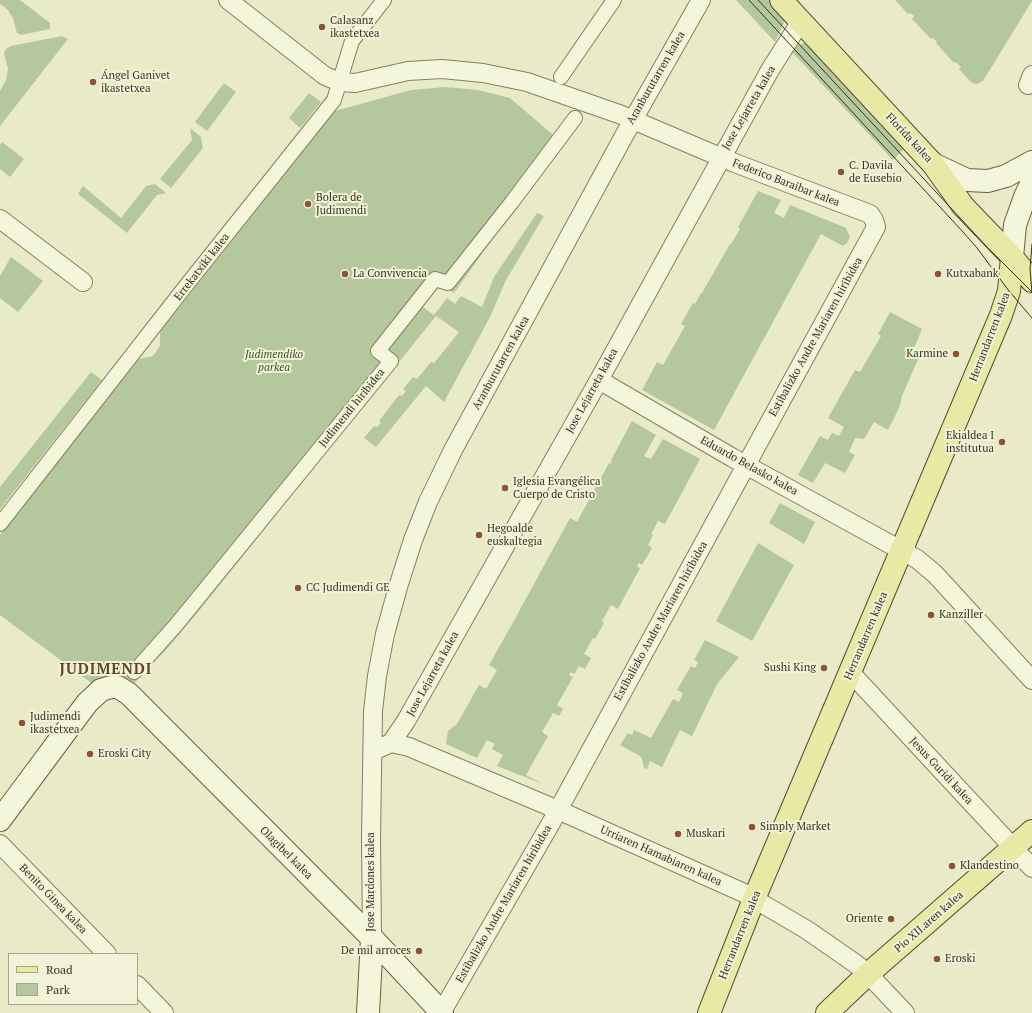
<!DOCTYPE html>
<html>
<head>
<meta charset="utf-8">
<style>
	body { margin:0 }
	#map { position:relative; width:1032px; height:1013px; overflow:hidden; background:#e9eac8; font-family:"PT Serif",serif }
	canvas { display:block }
	.legend { position:absolute; left:8px; top:953px; width:130px; height:52px; box-sizing:border-box; background:#f1f2d7; border:1px solid #a6a68e; margin:0; padding:5px 7px; list-style:none; font-size:12px; color:#363321 }
	.legend li { display:flex; align-items:center; gap:8px; height:20px }
	.legend b { width:20px; border:1px solid #a6a68e }
</style>
</head>
<body>
<div id="map">
<canvas width="1032" height="1013"></canvas>
<ul class="legend">
<li><b style="height:5px;background:#e7e9a4"></b>Road</li>
<li><b style="height:11px;background:#b4c79d"></b>Park</li>
</ul>
</div>
<script>
const context = document.querySelector('canvas').getContext('2d');
context.lineJoin = 'round';
function fill(path, color) {
  context.fillStyle = color;
  context.fill(path, 'evenodd');
}
function poly(rows) {
  const path = new Path2D();
  for (const r of rows) {
    path.moveTo(r[0], r[1]);
    for (let i = 2; i < r.length; i += 2) path.lineTo(r[i], r[i + 1]);
  }
  return path;
}
function strokePath(path, color, width, dash) {
  context.strokeStyle = color;
  context.lineWidth = width;
  context.lineCap = dash ? 'butt' : 'round';
  context.setLineDash(dash || []);
  context.stroke(path);
}
function write(font, color, halo, rows, align = 'center') {
  context.font = font + ' "PT Serif",serif';
  context.lineWidth = 4;
  context.setLineDash([]);
  context.textBaseline = 'middle';
  context.strokeStyle = halo;
  context.fillStyle = color;
  for (const [text, x, y, turn = 0] of rows) {
    context.save();
    context.translate(x, y);
    context.rotate((+turn || 0) * Math.PI / 180);
    context.textAlign = isNaN(turn) ? turn : align;
    if (halo) context.strokeText(text, 0, 0);
    context.fillText(text, 0, 0);
    context.restore();
  }
}
fill(poly([
	[0,0,20,0,50,23,50,29,21,35,17,33,13,18,7,9,0,4],
	[736,0,770,0,783,15,784,20,784,23,775,42],
	[895,0,1032,0,1032,1,983,81,977,84,972,83,959,69,961,67,956,62,954,63,936,43,937,42,933,38,931,39,912,19,914,16,910,13,908,14],
	[62,36,68,39,0,126,0,91,6,80,8,69,4,53,6,49,11,46],
	[805,43,808,44,906,147,893,160,791,51,800,44],
	[224,83,236,92,207,131,195,122],
	[445,87,478,90,510,98,552,134,558,147,454,293,436,283,420,305,434,315,447,298,455,304,461,296,482,307,494,277,537,213,544,216,506,280,490,317,444,402,426,386,376,447,364,438,374,426,377,427,381,423,379,421,399,395,402,396,406,391,403,389,413,377,417,379,431,362,434,363,459,332,436,316,198,612,167,649,149,667,134,684,121,677,94,685,0,615,0,535,139,359,153,356,160,346,160,332,335,111,411,90],
	[309,93,321,102,300,128,289,118],
	[190,128,201,137,203,148,171,188,160,179,192,140],
	[2,142,24,159,10,177,0,169,0,145],
	[155,184,166,193,157,195,127,233,78,194,83,186,121,218,146,186],
	[758,191,781,200,774,213,784,218,790,205,846,228,850,237,847,243,843,246,821,234,714,430,642,390,657,362,663,365,685,326,681,324,693,303,695,304,701,293,702,293,730,244,731,244,740,229,738,227],
	[11,257,43,281,18,312,0,298,0,276],
	[890,312,922,329,912,353,919,357,902,396,900,406,888,430,874,422,864,439,855,438,849,452,855,455,845,473,825,463,813,483,798,475,820,436,828,440,832,433,839,436,844,427,828,418,855,370,860,372,881,336,878,334],
	[91,372,102,380,0,509,0,487],
	[632,421,656,435,644,456,651,459,663,439,700,459,665,524,658,521,652,533,651,534,653,535,648,545,652,548,642,565,639,563,638,564,637,567,640,568,618,609,611,605,602,621,604,623,595,639,593,638,584,654,591,658,585,669,579,666,574,674,571,672,569,675,573,677,557,705,563,709,559,716,553,713,542,732,548,736,526,775,543,784,497,766,503,755,492,749,495,744,487,740,477,758,446,744,448,731,457,724,479,685,486,689,497,670,489,665,511,626,570,518,577,522,609,463,610,464,612,461,611,460],
	[780,503,815,522,804,544,769,523],
	[758,543,794,565,752,641,716,621],
	[705,640,739,657,717,684,692,736,680,730,662,767,650,761,647,769,644,768,642,759,640,756,620,745,628,733,632,735,634,730,651,738,673,699,679,702,683,693,677,690,691,666,695,668,698,662,694,660]
]), '#b4c79d');
const pedestrian = poly([
	[561,77,614,0],
	[0,524,185,287,334,100,352,41,384,0],
	[134,672,176,625,391,361,378,351,435,279,448,283,512,202,575,118]
]);
const minor = poly([
	[228,0,325,76,340,82,355,83,408,71,442,69,483,73,527,82,619,114,732,162,870,214,874,220,876,227,551,823,441,1013],
	[1028,85,1032,75],
	[0,219,83,282],
	[599,380,733,458,917,559,935,574,1032,680],
	[851,673,1032,868],
	[391,743,409,747,558,810,744,893,807,930,856,964,868,974,905,1013],
	[373,751,391,743,406,721,599,380,770,70,801,21],
	[0,844,107,954],
	[372,938,371,838,373,711,377,676,385,634,398,587,413,540,428,502,453,450,625,134,701,0],
	[137,985,164,1013]
]);
const secondary = poly([
	[933,164,967,180,988,181,1006,176,1032,162],
	[1012,257,1015,225,1025,197,1032,182],
	[0,820,87,703,101,690,111,687,118,687,129,694,372,938,442,1013],
	[368,1013,372,938]
]);
const primary = poly([
	[781,0,933,164,963,206,1012,257,1032,281],
	[709,1013,754,899,1001,315,1009,291,1012,257],
	[827,1013,868,974,1032,831]
]);
strokePath(pedestrian, '#84805f', 16);
strokePath(minor, '#84805f', 20);
strokePath(secondary, '#666142', 24);
strokePath(primary, '#534d33', 24);
strokePath(pedestrian, '#f4f6db', 14);
strokePath(minor, '#f4f6db', 18);
strokePath(secondary, '#f4f6db', 22);
strokePath(primary, '#e7e9a4', 22);
strokePath(poly([
	[749,0,963,232,977,248,1009,291,1032,318],
	[758,0,987,247,1032,292],
	[1032,244,1030,269,1032,293]
]), '#363321', 1);
for (const [x, y, r, color] of [
	[322,27,4,"#8d5335"],
	[93,82,4,"#8d5335"],
	[841,172,4,"#8d5335"],
	[308,204,4,"#8d5335"],
	[345,274,4,"#8d5335"],
	[938,274,4,"#8d5335"],
	[956,354,4,"#8d5335"],
	[1002,442,4,"#8d5335"],
	[505,488,4,"#8d5335"],
	[479,535,4,"#8d5335"],
	[298,588,4,"#8d5335"],
	[931,615,4,"#8d5335"],
	[824,668,4,"#8d5335"],
	[22,723,4,"#8d5335"],
	[90,754,4,"#8d5335"],
	[752,827,4,"#8d5335"],
	[678,834,4,"#8d5335"],
	[952,866,4,"#8d5335"],
	[891,919,4,"#8d5335"],
	[419,951,4,"#8d5335"],
	[937,959,4,"#8d5335"]
]) {
  const dot = new Path2D();
  dot.arc(x, y, r, 0, 2 * Math.PI);
  context.fillStyle = color;
  context.fill(dot);
  strokePath(dot, '#f1f2d7', 1.5);
}
write('11px', '#363321', '#f1f2d7', [
	["Calasanz",330,21],
	["ikastetxea",330,34],
	["Ángel Ganivet",101,76],
	["ikastetxea",101,89],
	["C. Davila",849,166],
	["de Eusebio",849,179],
	["Bolera de",316,198],
	["Judimendi",316,211],
	["La Convivencia",353,274],
	["Kutxabank",946,274],
	["Karmine",948,354,"right"],
	["Ekialdea I",994,436,"right"],
	["institutua",994,449,"right"],
	["Iglesia Evangélica",513,482],
	["Cuerpo de Cristo",513,495],
	["Hegoalde",487,529],
	["euskaltegia",487,542],
	["CC Judimendi GE",306,588],
	["Kanziller",939,615],
	["Sushi King",816,668,"right"],
	["Judimendi",30,717],
	["ikastetxea",30,730],
	["Eroski City",98,754],
	["Simply Market",760,827],
	["Muskari",686,834],
	["Klandestino",960,866],
	["Oriente",883,919,"right"],
	["De mil arroces",411,951,"right"],
	["Eroski",945,959]
], 'left');
write('11px', '#363321', '#f1f2d7', [
	["Aranburutarren kalea",656,78,-60],
	["Jose Lejarreta kalea",749,108,-60],
	["Florida kalea",909,138,47],
	["Federico Baraibar kalea",786,183,21],
	["Errekatxiki kalea",202,267,-52],
	["Estibalizko Andre Mariaren hiribidea",816,337,-61],
	["Herrandarren kalea",990,337,-69],
	["Aranburutarren kalea",501,363,-61],
	["Jose Lejarreta kalea",592,391,-61],
	["Judimendi hiribidea",352,408,-51],
	["Eduardo Belasko kalea",749,466,29],
	["Estibalizko Andre Mariaren hiribidea",661,621,-61],
	["Herrandarren kalea",866,636,-67],
	["Jose Lejarreta kalea",433,674,-61],
	["Jesus Guridi kalea",941,771,47],
	["Olagibel kalea",286,853,45],
	["Urriaren Hamabiaren kalea",661,856,24],
	["Jose Mardones kalea",371,882,-90],
	["Benito Ginea kalea",53,899,46],
	["Estibalizko Andre Mariaren hiribidea",504,904,-60],
	["Pio XII.aren kalea",929,922,-41],
	["Herrandarren kalea",740,935,-68]
]);
write('italic 11px', '#39512a', '#f1f2d7', [
	["Judimendiko",274,355],
	["parkea",274,368]
]);
context.letterSpacing = '1px';
write('bold 15px', '#5f4525', '#f1f2d7', [
	["JUDIMENDI",106,670]
]);
context.letterSpacing = '0px';
</script>
</body>
</html>
